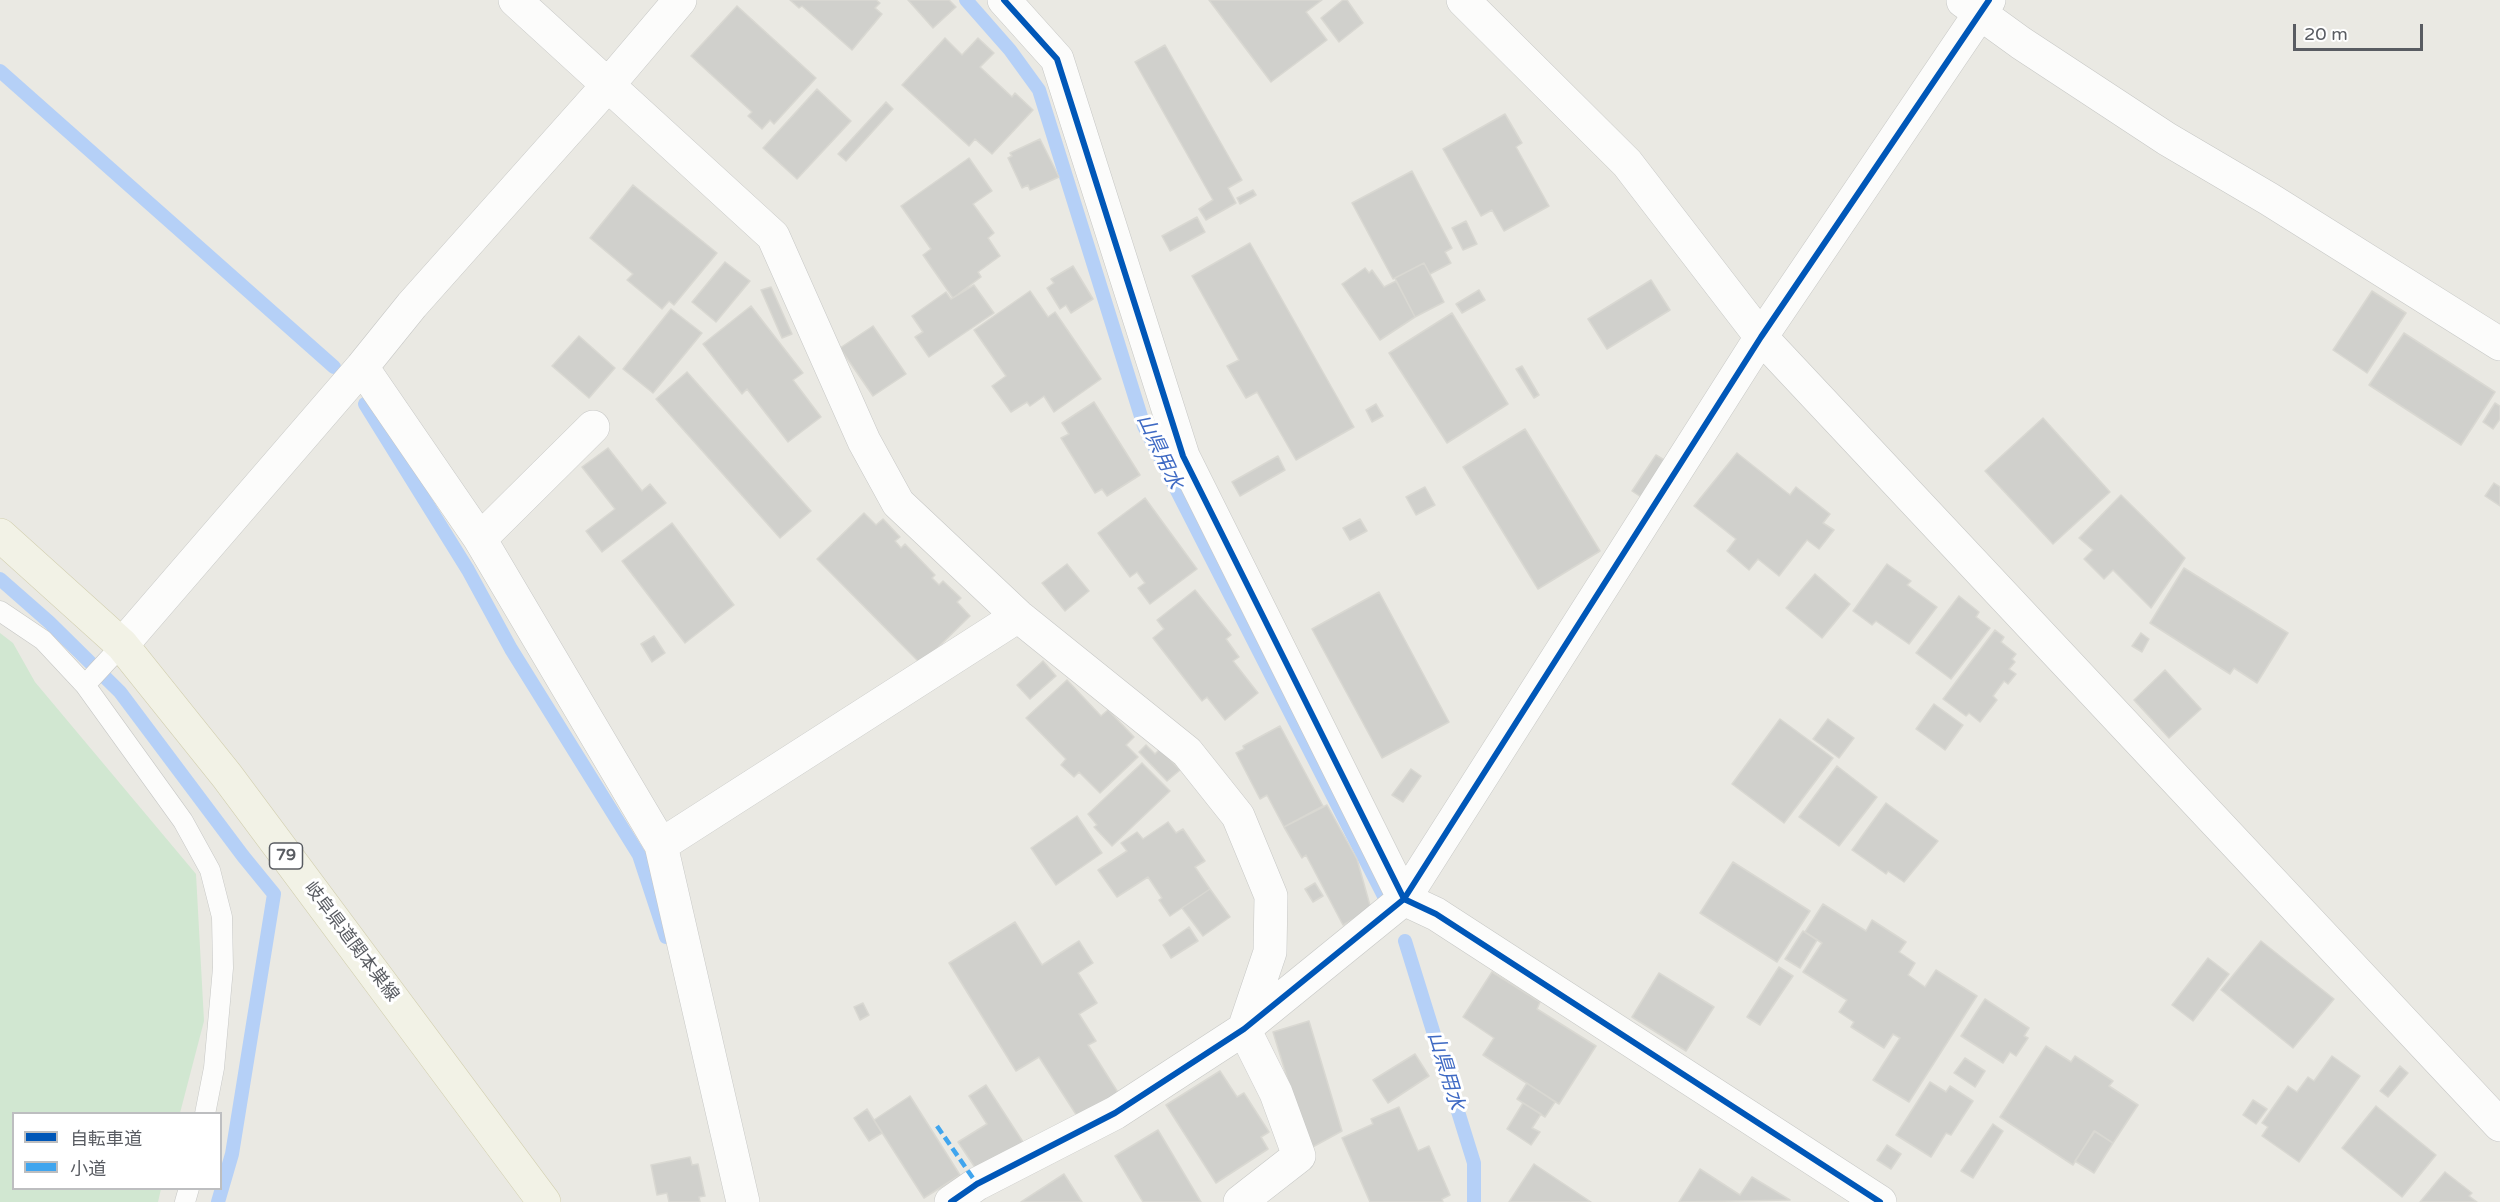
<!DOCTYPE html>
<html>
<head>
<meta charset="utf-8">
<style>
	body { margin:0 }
	#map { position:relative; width:2500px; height:1202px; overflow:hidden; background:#eae9e3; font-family:"Varela Round","Noto Sans JP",sans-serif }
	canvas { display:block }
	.legend { position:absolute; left:12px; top:1112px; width:210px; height:78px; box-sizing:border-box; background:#fff; border:2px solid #bdbec0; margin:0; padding:8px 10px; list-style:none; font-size:18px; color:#595c62 }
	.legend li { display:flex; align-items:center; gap:12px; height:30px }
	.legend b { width:30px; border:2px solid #bdbec0 }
	.scale { position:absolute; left:2293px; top:24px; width:130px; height:27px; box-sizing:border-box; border:3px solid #595c62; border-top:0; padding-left:8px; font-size:18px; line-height:21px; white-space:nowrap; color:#595c62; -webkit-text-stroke:4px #fff; paint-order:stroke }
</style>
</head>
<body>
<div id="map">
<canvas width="2500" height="1202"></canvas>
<ul class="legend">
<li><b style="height:8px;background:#0057b8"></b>自転車道</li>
<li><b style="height:8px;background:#40a5ee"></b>小道</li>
</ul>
<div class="scale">20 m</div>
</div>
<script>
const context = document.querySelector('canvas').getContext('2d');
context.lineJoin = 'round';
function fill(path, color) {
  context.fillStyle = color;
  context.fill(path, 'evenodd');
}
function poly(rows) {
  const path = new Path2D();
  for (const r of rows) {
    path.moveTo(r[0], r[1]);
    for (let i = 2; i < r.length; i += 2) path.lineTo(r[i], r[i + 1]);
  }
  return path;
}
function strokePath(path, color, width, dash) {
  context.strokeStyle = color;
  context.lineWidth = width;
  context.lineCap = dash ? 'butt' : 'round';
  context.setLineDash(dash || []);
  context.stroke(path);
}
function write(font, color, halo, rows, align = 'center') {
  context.font = font + ' "Varela Round","Noto Sans JP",sans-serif';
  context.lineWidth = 6;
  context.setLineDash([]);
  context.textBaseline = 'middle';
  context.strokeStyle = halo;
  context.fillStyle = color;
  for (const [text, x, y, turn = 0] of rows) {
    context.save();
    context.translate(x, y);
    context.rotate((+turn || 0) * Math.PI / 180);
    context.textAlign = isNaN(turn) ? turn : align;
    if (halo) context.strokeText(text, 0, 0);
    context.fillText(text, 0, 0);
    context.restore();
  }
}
fill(poly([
	[0,633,13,643,35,682,196,874,204,1021,180,1113,14,1114,14,1188,161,1189,158,1202,0,1202]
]), '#d1e7d1');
strokePath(poly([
	[966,0,1010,50,1039,90,1144,426,1384,896],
	[0,71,334,367],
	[365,404,468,570,511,649,639,855,666,937],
	[0,579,49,622,120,692,243,856,274,894,232,1154,218,1202],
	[1405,941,1474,1163,1474,1202]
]), '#b5d0f7', 14);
const building = poly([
	[790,0,876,0,880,3,875,8,882,14,852,50,802,6,799,8,790,0],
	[908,0,949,0,956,7,933,28,908,0],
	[1209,0,1322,0,1306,12,1327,40,1271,82,1209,0],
	[1343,0,1347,0,1363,23,1339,42,1321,18,1343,0],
	[737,6,816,78,774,124,770,120,762,129,748,116,752,112,691,56,737,6],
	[945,38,962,55,978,38,994,53,980,67,1012,97,1015,93,1033,110,992,154,975,139,969,146,902,85,945,38],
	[1165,45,1242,180,1228,188,1236,203,1206,220,1199,209,1213,200,1135,62,1165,45],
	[817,89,851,121,797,179,763,148,817,89],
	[886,102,893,109,846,161,838,154,886,102],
	[1505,114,1522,143,1516,147,1549,206,1504,231,1492,210,1481,216,1443,149,1505,114],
	[1040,139,1059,177,1030,190,1028,185,1022,188,1008,158,1012,156,1010,153,1040,139],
	[969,158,992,191,973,204,994,233,988,238,1000,256,978,272,981,277,953,298,923,255,931,249,901,206,969,158],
	[1412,171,1452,248,1445,252,1451,263,1430,274,1424,263,1393,279,1352,203,1412,171],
	[633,185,717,253,674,305,669,301,662,309,627,280,633,274,590,238,633,185],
	[1253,190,1256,195,1240,204,1237,198,1253,190],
	[1197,217,1205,232,1170,251,1162,236,1197,217],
	[1466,221,1477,244,1463,250,1452,228,1466,221],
	[1250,243,1354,427,1296,460,1257,392,1246,398,1227,366,1239,360,1192,276,1250,243],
	[725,262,750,281,716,322,692,302,725,262],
	[1424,263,1444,302,1415,317,1395,278,1424,263],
	[1073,266,1093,299,1071,313,1066,305,1060,309,1047,288,1054,283,1051,279,1073,266],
	[1365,268,1369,273,1372,270,1384,287,1396,281,1415,317,1380,340,1342,284,1365,268],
	[1651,280,1670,310,1607,349,1588,319,1651,280],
	[974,285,994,313,929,357,915,337,923,332,912,316,946,292,951,299,974,285],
	[771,287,792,334,782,338,761,290,771,287],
	[1479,290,1485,300,1462,313,1456,304,1479,290],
	[1030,291,1048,317,1055,312,1101,379,1054,412,1044,396,1030,406,1027,402,1011,412,992,386,1006,376,974,330,1030,291],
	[2372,291,2406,313,2367,373,2333,350,2372,291],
	[751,306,803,373,793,380,821,417,788,442,747,389,742,394,703,344,751,306],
	[671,309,702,333,653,393,623,369,671,309],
	[1452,313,1508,404,1447,443,1389,353,1452,313],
	[873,326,906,374,873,396,840,348,873,326],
	[2404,333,2495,392,2461,445,2369,385,2404,333],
	[579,336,615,368,589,398,552,366,579,336],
	[1522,366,1539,395,1534,398,1516,369,1522,366],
	[687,372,811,511,780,538,656,399,687,372],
	[1094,402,1140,475,1107,496,1102,489,1095,493,1061,438,1069,434,1062,423,1094,402],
	[2495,403,2500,406,2500,419,2493,429,2483,422,2495,403],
	[1376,404,1383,416,1372,422,1366,410,1376,404],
	[2043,418,2110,492,2053,544,1985,471,2043,418],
	[1525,429,1600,551,1538,589,1463,467,1525,429],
	[608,448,642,491,650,484,666,503,602,552,586,531,615,509,582,467,608,448],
	[1737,453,1790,495,1796,487,1830,514,1823,523,1834,530,1819,549,1807,540,1779,576,1758,559,1749,570,1727,551,1736,539,1694,506,1737,453],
	[1656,455,1666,461,1641,497,1632,491,1656,455],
	[1278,456,1285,470,1240,496,1232,482,1278,456],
	[2494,483,2500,487,2500,506,2485,496,2494,483],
	[1425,487,1435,505,1416,515,1406,497,1425,487],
	[2121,495,2185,558,2151,608,2113,570,2104,579,2084,559,2093,550,2079,538,2121,495],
	[1145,498,1197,569,1150,604,1138,588,1145,583,1137,572,1130,577,1098,533,1145,498],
	[864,513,876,525,883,519,900,537,895,541,901,548,905,544,935,575,932,578,939,585,943,581,961,598,957,602,970,616,921,664,817,559,864,513],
	[1360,519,1367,531,1350,540,1343,528,1360,519],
	[672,523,734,605,685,643,622,561,672,523],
	[1067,564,1089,591,1065,611,1042,583,1067,564],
	[1887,564,1911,581,1907,585,1937,607,1909,644,1876,621,1872,625,1853,611,1887,564],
	[2184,568,2288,633,2257,683,2234,668,2230,674,2150,623,2184,568],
	[1815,574,1850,604,1822,638,1786,608,1815,574],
	[1195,590,1231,635,1226,639,1239,657,1233,661,1258,693,1225,720,1207,697,1202,701,1153,638,1164,629,1157,620,1195,590],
	[1379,592,1449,722,1382,758,1312,629,1379,592],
	[1959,596,1979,612,1976,617,1990,628,1951,679,1916,653,1959,596],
	[1995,630,2004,637,2001,642,2016,654,2012,659,2015,662,2009,669,2016,674,2008,684,2004,681,1993,696,1997,700,1980,722,1969,713,1966,716,1943,699,1995,630],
	[2141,633,2149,639,2142,652,2132,646,2141,633],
	[654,636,665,653,652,662,641,644,654,636],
	[1043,661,1056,676,1030,699,1017,685,1043,661],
	[2165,670,2201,709,2169,738,2134,700,2165,670],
	[1067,680,1101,716,1108,710,1134,737,1126,745,1138,757,1100,793,1079,772,1074,777,1061,765,1066,759,1026,718,1067,680],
	[1934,704,1963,725,1945,750,1916,729,1934,704],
	[1780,719,1833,758,1784,823,1732,784,1780,719],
	[1828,719,1854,738,1839,758,1813,739,1828,719],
	[1280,726,1323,806,1284,827,1267,795,1260,799,1236,753,1244,749,1243,746,1280,726],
	[1146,745,1155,754,1160,749,1180,770,1167,781,1139,752,1146,745],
	[1142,763,1170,791,1112,846,1094,827,1097,825,1088,814,1142,763],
	[1837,766,1877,797,1839,846,1799,817,1837,766],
	[1411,769,1421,776,1403,802,1392,795,1411,769],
	[1886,803,1938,841,1904,882,1888,871,1886,874,1852,850,1886,803],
	[1327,805,1357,859,1371,909,1343,925,1306,855,1302,858,1284,827,1327,805],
	[1077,816,1102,853,1056,885,1031,848,1077,816],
	[1168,822,1176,833,1183,829,1205,861,1195,867,1210,889,1170,916,1159,900,1162,898,1148,877,1117,897,1098,870,1127,851,1121,843,1137,832,1143,839,1168,822],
	[1733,862,1810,911,1777,962,1700,913,1733,862],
	[1315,883,1323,896,1313,902,1305,889,1315,883],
	[1210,889,1230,917,1203,936,1182,908,1210,889],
	[1823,904,1866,931,1872,920,1906,942,1899,952,1915,963,1908,975,1925,987,1936,970,1977,996,1909,1102,1873,1080,1900,1038,1893,1034,1884,1048,1851,1027,1854,1022,1839,1012,1847,1000,1803,972,1822,943,1805,932,1823,904],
	[1015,922,1042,965,1079,941,1093,963,1078,973,1097,1003,1079,1014,1096,1041,1088,1045,1119,1094,1079,1119,1039,1057,1016,1071,949,963,1015,922],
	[1189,927,1198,941,1171,958,1163,945,1189,927],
	[1803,931,1817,940,1800,968,1785,959,1803,931],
	[2261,941,2334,999,2293,1048,2221,990,2261,941],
	[2208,958,2229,974,2193,1021,2172,1005,2208,958],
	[1779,967,1793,976,1760,1025,1747,1017,1779,967],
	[1492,972,1540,1002,1537,1009,1596,1046,1559,1104,1483,1055,1494,1038,1463,1017,1492,972],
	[1659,973,1714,1007,1686,1051,1632,1017,1659,973],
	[1985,999,2029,1028,2024,1036,2028,1038,2016,1056,2010,1052,2003,1063,1961,1036,1985,999],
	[863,1003,869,1015,860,1020,854,1007,863,1003],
	[1309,1021,1342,1131,1309,1149,1273,1032,1309,1021],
	[2046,1046,2071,1062,2075,1056,2113,1081,2109,1086,2138,1105,2113,1143,2094,1131,2073,1165,2000,1117,2046,1046],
	[1415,1054,1429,1076,1388,1103,1373,1080,1415,1054],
	[2332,1056,2360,1076,2299,1162,2262,1136,2268,1127,2262,1123,2288,1086,2297,1092,2308,1077,2314,1081,2332,1056],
	[1965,1058,1985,1071,1975,1087,1954,1073,1965,1058],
	[2400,1066,2408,1073,2388,1097,2380,1091,2400,1066],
	[1220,1071,1237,1097,1244,1093,1269,1132,1261,1137,1268,1149,1216,1183,1166,1105,1220,1071],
	[1930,1082,1946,1092,1950,1086,1973,1101,1951,1135,1946,1133,1931,1157,1896,1135,1930,1082],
	[1527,1083,1555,1102,1545,1117,1517,1099,1527,1083],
	[986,1085,1025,1145,980,1175,958,1142,987,1124,969,1096,986,1085],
	[910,1096,960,1175,924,1198,874,1120,910,1096],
	[2253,1100,2267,1109,2256,1124,2243,1115,2253,1100],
	[1523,1103,1541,1114,1532,1128,1540,1132,1531,1145,1507,1129,1523,1103],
	[2376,1106,2436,1155,2402,1197,2342,1148,2376,1106],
	[1399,1107,1418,1151,1429,1146,1450,1195,1442,1199,1443,1202,1370,1202,1342,1138,1373,1124,1371,1119,1399,1107],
	[867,1109,882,1133,869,1141,854,1118,867,1109],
	[1993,1124,2003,1131,1973,1178,1961,1171,1993,1124],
	[1158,1130,1201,1202,1143,1202,1115,1156,1158,1130],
	[2095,1131,2113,1143,2094,1173,2075,1161,2095,1131],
	[1887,1145,1901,1154,1891,1169,1877,1160,1887,1145],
	[690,1157,692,1165,698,1164,705,1196,699,1197,700,1202,669,1202,667,1193,657,1195,651,1165,690,1157],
	[1534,1164,1591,1202,1509,1202,1534,1164],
	[1700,1169,1740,1195,1752,1177,1790,1200,1679,1202,1700,1169],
	[2445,1172,2472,1193,2469,1196,2477,1202,2420,1202,2445,1172],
	[1064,1174,1082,1202,1021,1202,1064,1174]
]);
fill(building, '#d0d0cc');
strokePath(building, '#d9d8d2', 1.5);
const lane = poly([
	[0,611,43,640,85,685,183,821,210,870,222,917,223,968,214,1068,205,1114],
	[85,685,122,645],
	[185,1202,189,1188]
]);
const street = poly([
	[515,0,773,236,864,441,898,503,1018,616,1187,752,1238,816,1271,896,1270,952,1244,1029,1276,1093,1299,1156,1240,1202],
	[1004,0,1057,59,1183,456,1404,899,1436,914,1880,1202],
	[1463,0,1627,163,1761,337,2500,1125],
	[1963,1,2021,43,2167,139,2269,199,2500,344],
	[362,367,480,539,661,845,743,1202],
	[480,539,593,427],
	[122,645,362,367,412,305,608,85,680,0],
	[661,845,1018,616],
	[951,1202,977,1184,1115,1113,1244,1029,1404,899,1761,337,1989,0]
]);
const primary = poly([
	[0,535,122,645,227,776,544,1202]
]);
strokePath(lane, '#c6c7c5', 21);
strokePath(street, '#c6c7c5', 34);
strokePath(primary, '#d2cfb0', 34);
strokePath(lane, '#fcfcfb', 20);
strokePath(street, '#fcfcfb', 33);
strokePath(primary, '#f2f2e6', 33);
strokePath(poly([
	[937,1126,977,1184]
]), '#40a5ee', 4.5, [9, 4.5]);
strokePath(poly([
	[1004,0,1057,59,1183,456,1404,899,1436,914,1880,1202],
	[951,1202,977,1184,1115,1113,1244,1029,1404,899,1761,337,1989,0]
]), '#0057b8', 6);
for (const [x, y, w] of [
	[286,856,33]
]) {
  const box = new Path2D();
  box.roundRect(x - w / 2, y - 13, w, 26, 4.5);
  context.fillStyle = '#fff';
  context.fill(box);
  strokePath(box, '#595c62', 1.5);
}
write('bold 16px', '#595c62', null, [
	["79",286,856]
]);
write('18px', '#595c62', '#fff', [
	["岐阜県道関本巣線",351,942,53]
]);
write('italic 20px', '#3f6ac4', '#fff', [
	["山県用水",1159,452,65],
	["山県用水",1445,1071,73]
]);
</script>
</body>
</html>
